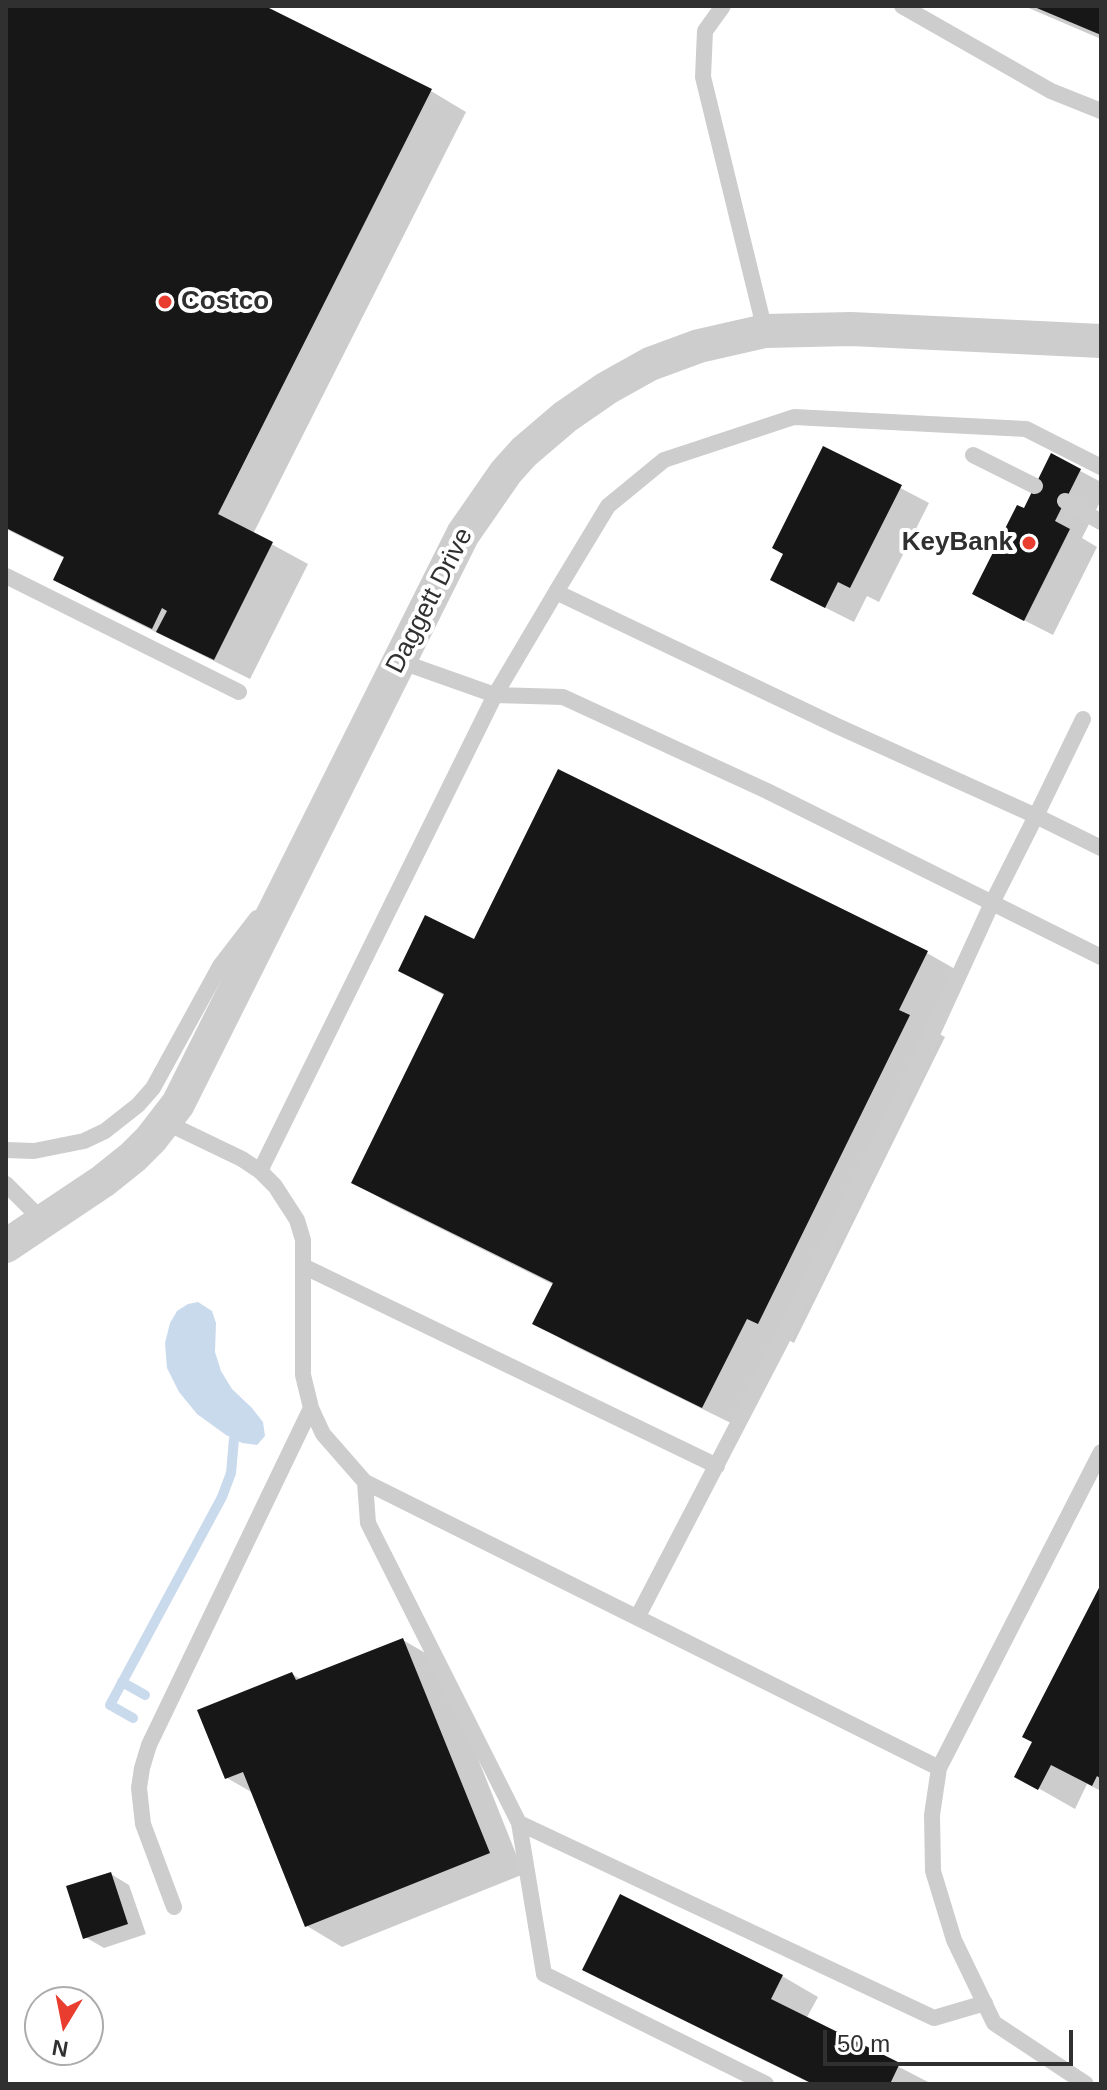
<!DOCTYPE html>
<html>
<head>
<meta charset="utf-8">
<style>
	body { margin:0 }
	#map { position:relative; width:1107px; height:2090px; overflow:hidden; background:#fff; font-family:Helvetica,sans-serif }
	canvas { display:block }
	.frame { position:absolute; inset:0; border:8px solid #303030; pointer-events:none }
	.north { position:absolute; left:24px; top:1986px; width:80px; height:80px; box-sizing:border-box; background:#fff; border:2px solid #acacac; border-radius:50%; rotate:190deg; font-size:22px; font-weight:700; line-height:32px; text-align:center; color:#303030 }
	.north::after { content:''; display:block; margin:auto; width:28px; height:36px; background:#e93d30; clip-path:polygon(50% 0,100% 100%,50% 72%,0 100%) }
	.scale { position:absolute; left:823px; top:2030px; width:250px; height:36px; box-sizing:border-box; border:4px solid #303030; border-top:0; padding-left:10px; font-size:24px; line-height:28px; white-space:nowrap; color:#303030; -webkit-text-stroke:6px #fff; paint-order:stroke }
</style>
</head>
<body>
<div id="map">
<canvas width="1107" height="2090"></canvas>
<div class="frame"></div>
<div class="north">N</div>
<div class="scale">50 m</div>
</div>
<script>
const context = document.querySelector('canvas').getContext('2d');
context.lineJoin = 'round';
function fill(path, color) {
  context.fillStyle = color;
  context.fill(path, 'evenodd');
}
function poly(rows) {
  const path = new Path2D();
  for (const r of rows) {
    path.moveTo(r[0], r[1]);
    for (let i = 2; i < r.length; i += 2) path.lineTo(r[i], r[i + 1]);
  }
  return path;
}
function strokePath(path, color, width, dash) {
  context.strokeStyle = color;
  context.lineWidth = width;
  context.lineCap = dash ? 'butt' : 'round';
  context.setLineDash(dash || []);
  context.stroke(path);
}
function write(font, color, halo, rows, align = 'center') {
  context.font = font + ' Helvetica,sans-serif';
  context.lineWidth = 8;
  context.setLineDash([]);
  context.textBaseline = 'middle';
  context.strokeStyle = halo;
  context.fillStyle = color;
  for (const [text, x, y, turn = 0] of rows) {
    context.save();
    context.translate(x, y);
    context.rotate((+turn || 0) * Math.PI / 180);
    context.textAlign = isNaN(turn) ? turn : align;
    if (halo) context.strokeText(text, 0, 0);
    context.fillText(text, 0, 0);
    context.restore();
  }
}
fill(poly([
	[198,1302,212,1311,216,1323,215,1352,221,1371,232,1389,252,1408,263,1422,265,1436,257,1445,242,1443,226,1435,197,1414,179,1392,167,1368,165,1343,170,1323,177,1311,188,1304]
]), '#cadaed');
fill(poly([
	[6,6,261,6,431,91,466,112,253,534,308,564,250,679,91,600,56,579,66,559,6,529],
	[1024,6,1101,6,1101,39],
	[824,448,929,503,879,602,867,596,854,622,800,595,785,554],
	[1052,456,1101,482,1101,500,1082,538,1097,547,1053,635,1002,609],
	[475,942,927,953,962,973,934,1031,945,1037,794,1343,783,1337,739,1427,570,1344,535,1323,554,1285,389,1203,353,1182,445,996,400,971],
	[1101,1589,1101,1791,1087,1784,1075,1809,1017,1776],
	[403,1640,439,1661,524,1874,342,1947,307,1926,253,1793,227,1778,292,1674,302,1680],
	[111,1874,129,1885,146,1934,104,1948,85,1937],
	[585,1969,782,1976,818,1997,806,2019,932,2084,812,2084,620,1989]
]), '#0003');
strokePath(poly([
	[122,1682,145,1695],
	[133,1718,110,1705,222,1497,231,1473,234,1439]
]), '#cadaed', 10);
fill(poly([
	[6,6,265,6,432,89,218,514,273,542,214,660,156,632,167,611,162,608,152,629,53,580,64,557,6,528],
	[1032,6,1101,6,1101,35],
	[823,446,902,485,850,588,838,582,825,608,770,580,783,554,772,548],
	[1051,453,1081,469,1055,521,1070,529,1024,621,972,594,1017,505,1024,508],
	[558,769,928,951,899,1010,910,1015,758,1324,747,1319,702,1408,532,1324,553,1283,351,1183,444,994,398,971,425,915,474,939],
	[1101,1584,1101,1779,1097,1776,1092,1786,1051,1765,1038,1790,1014,1777,1032,1742,1022,1737],
	[403,1638,490,1853,305,1927,243,1772,225,1779,197,1710,292,1672,296,1680],
	[111,1872,128,1924,83,1939,66,1886],
	[620,1894,783,1975,771,1999,900,2063,890,2084,813,2084,582,1970]
]), '#171717');
strokePath(poly([
	[723,6,705,31,703,77,765,331],
	[902,6,1051,91,1101,111],
	[973,455,1035,486],
	[1065,501,1101,522],
	[6,576,239,692],
	[556,592,608,506,664,460,794,417,1026,429,1101,467],
	[399,661,495,695,563,697,767,791,1101,957],
	[1083,719,1036,816,1101,848],
	[165,1122,242,1159,260,1171,275,1186,297,1220,303,1240,303,1375,311,1408,323,1434,365,1482,939,1768],
	[6,1150,34,1151,84,1141,105,1131,138,1105,153,1088,220,966,257,918],
	[260,1171,495,695,556,592,837,726,1036,816,992,903,911,1080,780,1343,638,1616],
	[6,1184,44,1222],
	[303,1266,717,1466],
	[365,1482,368,1523,519,1823,934,2018,985,2003],
	[519,1823,544,1974,766,2084],
	[174,1907,143,1824,139,1788,142,1768,149,1745,311,1408],
	[1086,2084,994,2023,954,1940,933,1871,932,1815,939,1768,1101,1452]
]), '#cdcdcd', 16);
strokePath(poly([
	[6,1246,103,1181,133,1157,151,1139,178,1104,463,534,506,472,524,452,565,417,607,388,650,364,699,346,765,331,851,329,1101,341]
]), '#cdcdcd', 34);
for (const [x, y, r, color] of [
	[165,302,8,"#e93d30"],
	[1029,543,8,"#e93d30"]
]) {
  const dot = new Path2D();
  dot.arc(x, y, r, 0, 2 * Math.PI);
  context.fillStyle = color;
  context.fill(dot);
  strokePath(dot, '#fff', 3);
}
write('bold 26px', '#303030', '#fff', [
	["Costco",181,302],
	["KeyBank",1013,543,"right"]
], 'left');
write('26px', '#303030', '#fff', [
	["Daggett Drive",430,601,-63]
]);
</script>
</body>
</html>
